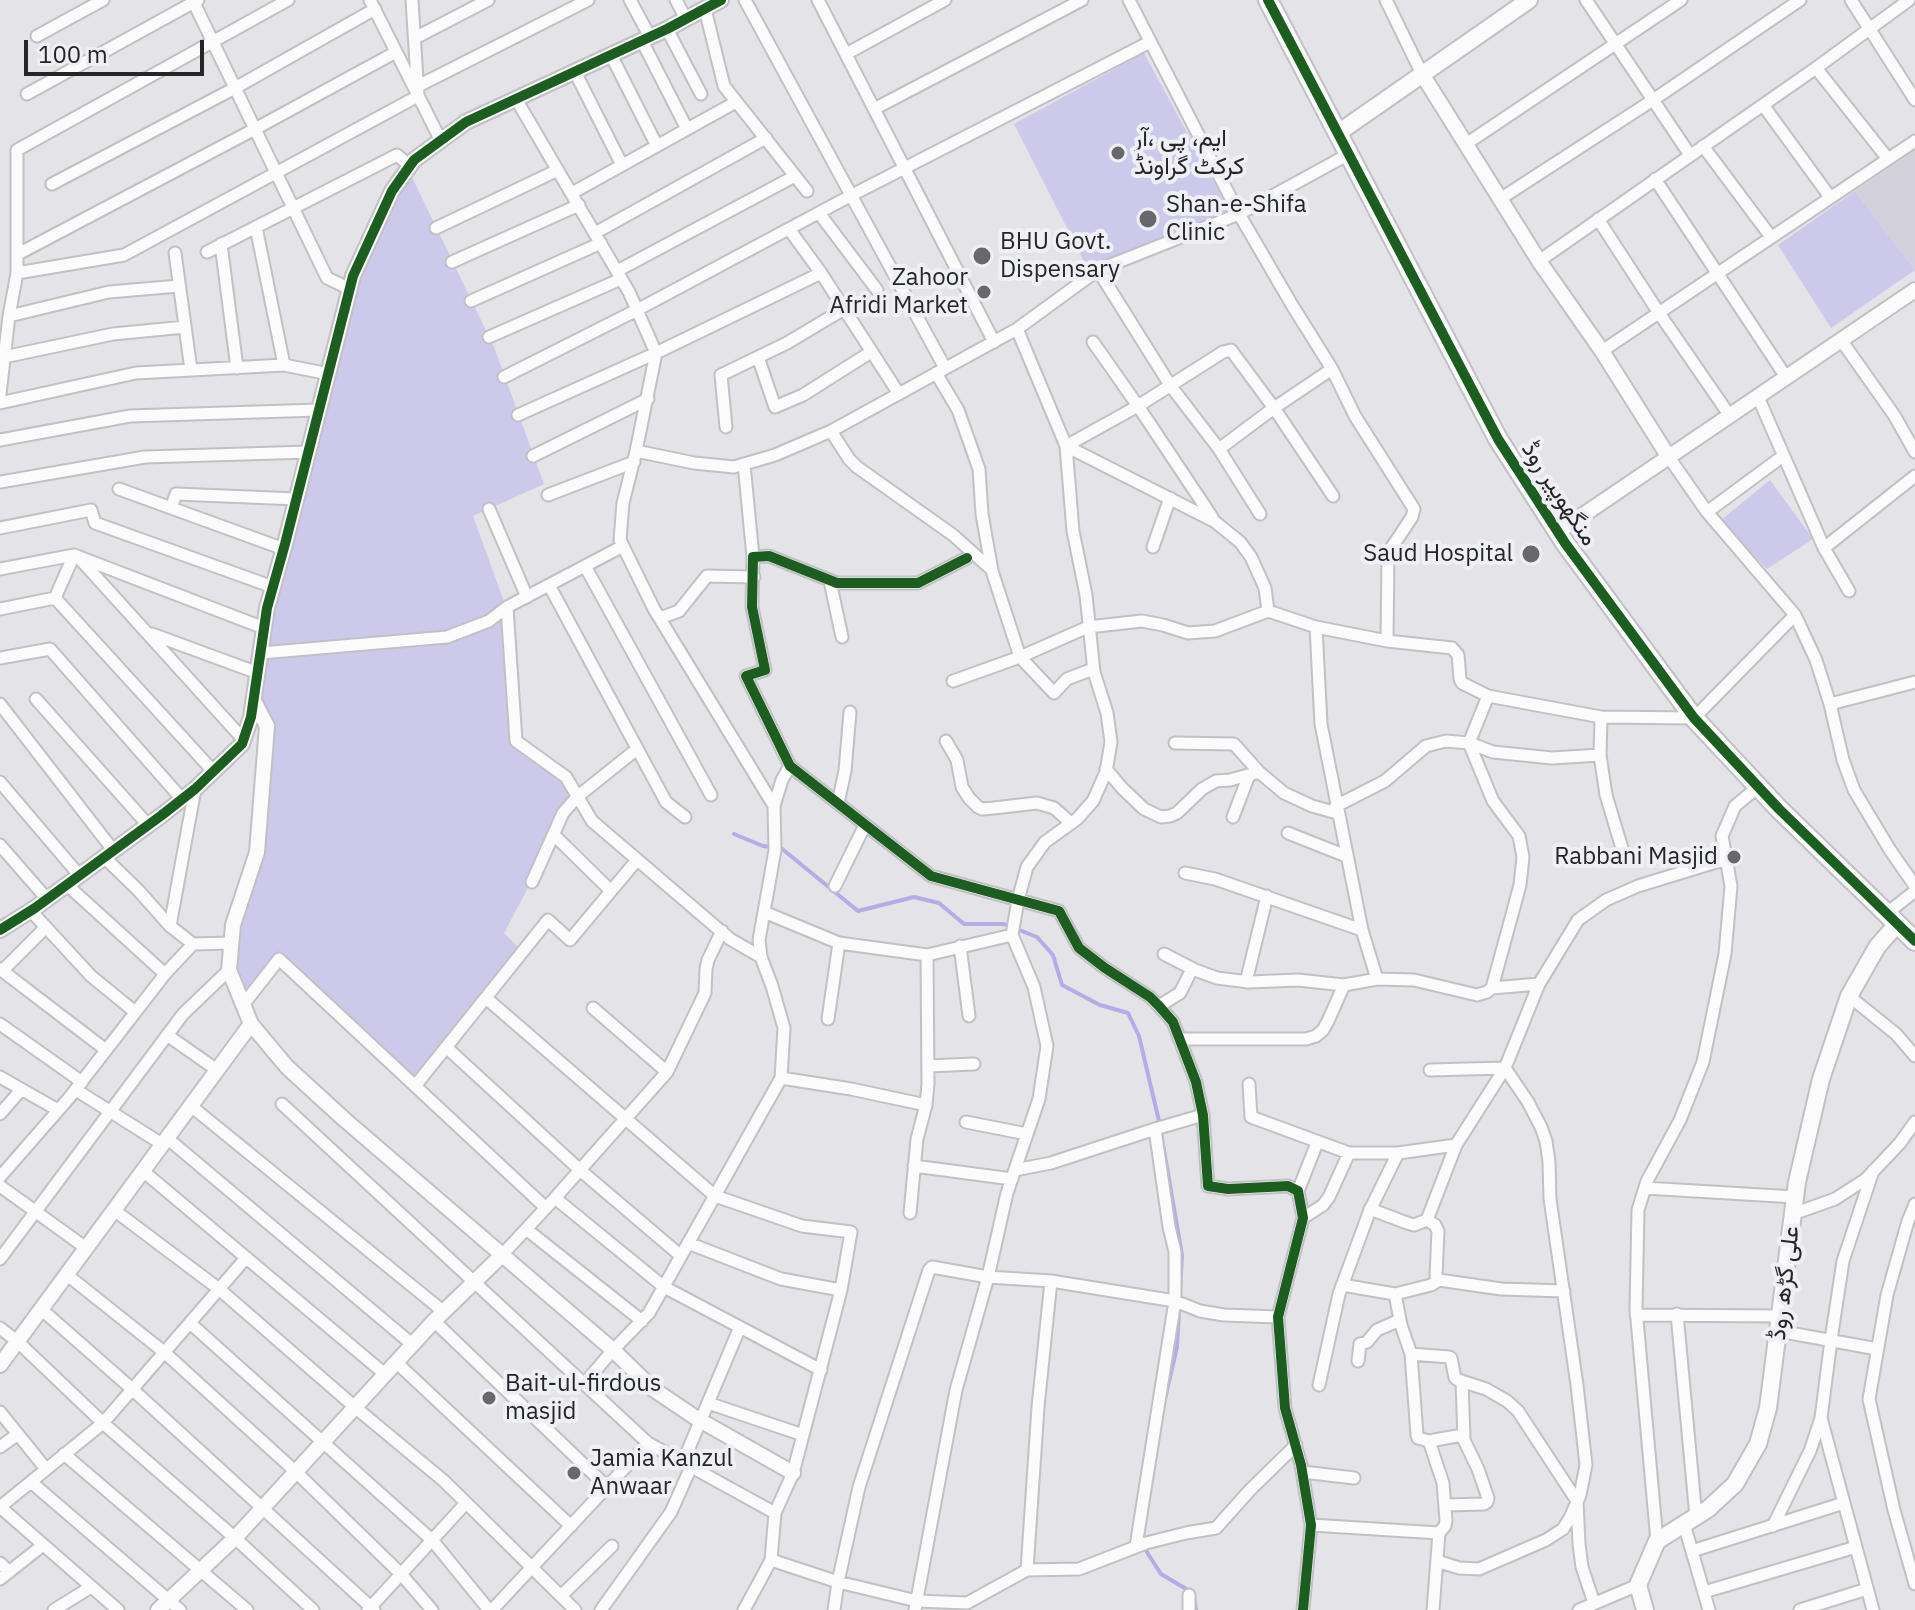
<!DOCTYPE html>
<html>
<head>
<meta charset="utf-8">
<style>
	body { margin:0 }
	#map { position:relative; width:1915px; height:1610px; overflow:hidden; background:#e3e3e8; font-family:"IBM Plex Sans",sans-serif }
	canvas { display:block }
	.scale { position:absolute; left:24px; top:40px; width:180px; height:36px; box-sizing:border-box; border:4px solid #262629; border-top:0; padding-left:10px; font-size:24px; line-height:28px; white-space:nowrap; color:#262629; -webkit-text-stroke:6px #efeff6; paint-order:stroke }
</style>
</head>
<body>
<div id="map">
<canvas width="1915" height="1610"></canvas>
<div class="scale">100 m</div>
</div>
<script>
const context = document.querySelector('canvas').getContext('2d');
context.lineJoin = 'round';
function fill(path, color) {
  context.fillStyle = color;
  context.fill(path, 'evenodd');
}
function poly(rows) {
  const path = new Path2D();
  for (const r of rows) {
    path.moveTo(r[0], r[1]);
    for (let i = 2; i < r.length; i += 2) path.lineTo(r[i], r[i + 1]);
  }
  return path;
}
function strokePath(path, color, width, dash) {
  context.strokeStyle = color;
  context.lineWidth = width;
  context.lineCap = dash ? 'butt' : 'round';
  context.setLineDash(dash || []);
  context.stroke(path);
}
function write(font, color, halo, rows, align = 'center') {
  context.font = font + ' "IBM Plex Sans",Vazirmatn,sans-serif';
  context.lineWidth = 8;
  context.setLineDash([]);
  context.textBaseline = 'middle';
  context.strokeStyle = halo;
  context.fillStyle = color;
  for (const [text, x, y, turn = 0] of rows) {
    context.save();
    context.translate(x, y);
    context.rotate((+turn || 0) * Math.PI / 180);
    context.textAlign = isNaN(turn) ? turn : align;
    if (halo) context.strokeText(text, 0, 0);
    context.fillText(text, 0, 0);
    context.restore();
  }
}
fill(poly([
	[1915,150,1915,270,1855,191]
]), '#d3d2dc');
fill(poly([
	[1144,53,1230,212,1092,277,1014,124],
	[408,169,494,347,544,484,473,516,506,607,517,741,566,777,577,796,504,933,523,952,415,1085,280,959,243,1005,229,970,257,852,268,726,254,701,268,608,354,275],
	[1855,191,1915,270,1831,328,1778,245],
	[1770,480,1813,539,1767,569,1720,521]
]), '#cdc9eb');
strokePath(poly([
	[734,834,763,846,781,848,858,911,914,897,939,903,964,924,1004,924,1037,937,1053,955,1062,985,1100,1005,1128,1013,1139,1036,1159,1121,1182,1255,1177,1347,1165,1399],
	[1144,1545,1148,1554,1161,1574,1193,1593,1196,1610]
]), '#b5ace7', 4);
const minor = poly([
	[370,0,441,141],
	[630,0,650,37],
	[676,0,686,19],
	[745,0,945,368],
	[818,0,994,342],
	[1129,0,1239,214,1292,305,1332,369,1355,416,1414,509,1412,517,1388,553,1387,641],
	[1386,0,1422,74],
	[1586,0,1690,155],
	[1851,0,1915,100],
	[194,3,327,278,350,289],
	[705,9,724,86,807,191],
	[667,29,701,94],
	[37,36,103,0],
	[415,38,488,0],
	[642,41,687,129],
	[846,54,945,0],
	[611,55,657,146],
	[1816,68,1888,159],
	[575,72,622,165],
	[418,86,588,0],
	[27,94,198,0],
	[516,99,629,292,656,353,636,451,623,503,620,540,654,609,774,806],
	[1763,105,1830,197],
	[874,109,1082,0],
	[1466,144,1681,0],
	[1703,146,1771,237],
	[1655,179,1786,377],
	[52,184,235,88,375,9],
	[572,193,736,102],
	[1500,199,1653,100,1800,0],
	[819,213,877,290],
	[1598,219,1659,313,1730,416],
	[256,227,284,365],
	[436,228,558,170],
	[789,229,821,273,899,394],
	[595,233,766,138],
	[221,244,237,368],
	[207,252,397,155,410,166],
	[175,253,191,370],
	[18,254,255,129,396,52],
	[1539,261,1816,68,1909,0],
	[452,262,579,205],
	[1098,270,1170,385,1219,449,1260,514],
	[617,271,795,176],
	[17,273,124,255,418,96,412,0],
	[471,301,601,243],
	[9,316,109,292,179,286],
	[1017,329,1066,446,1214,521,1240,542,1251,557,1265,588,1268,611],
	[489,337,621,279],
	[1841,340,1894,415,1915,452],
	[1093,342,1138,406,1212,517],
	[1602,351,1915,141],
	[4,357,113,334,185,327],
	[758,357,775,407,803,395,871,352],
	[936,373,958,410,979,469,982,514,992,571,1020,657,1054,693,1067,679,1093,669],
	[504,377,637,310,852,195,1150,42],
	[0,394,9,316,17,273,17,150,288,0],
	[1758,397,1824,548,1849,591],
	[0,403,136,373,284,365,329,374],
	[518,415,656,353,821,273],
	[726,427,721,375,787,343,844,309],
	[831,431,849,459,857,467,953,535,992,570],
	[0,440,130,416,319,410],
	[1219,449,1274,408,1332,369],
	[636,451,694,463,734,467,775,455,831,431,1017,329,1098,270,1239,214,1349,154],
	[533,456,648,399],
	[1668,456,1707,512,1795,615,1816,660,1830,704,1843,760,1854,790,1890,850,1915,886],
	[744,464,753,557],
	[0,482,145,457,309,452],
	[119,489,284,549],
	[548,495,634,462],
	[171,508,176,494,297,499],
	[489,509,527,597],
	[1707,512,1783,456],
	[0,528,91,510,95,523,273,587],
	[1153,547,1170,498],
	[1824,548,1915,476],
	[967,558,918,583,837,583,769,556,753,557,752,607,765,670,746,676,790,766,931,876,1059,911,1079,948,1105,968,1150,997,1159,1006,1173,1022,1196,1082,1203,1115,1208,1186,1228,1189,1288,1186,1298,1191,1303,1218,1278,1317,1285,1408,1301,1465,1311,1525,1303,1610],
	[80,559,243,739],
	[585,566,711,795],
	[0,569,74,555,264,628],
	[830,581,842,637],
	[549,585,666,802,685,817],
	[55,598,74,555],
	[507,607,516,741,566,777,592,821,730,939,761,957],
	[0,609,55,598,213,771],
	[660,618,679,611,707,576,754,577],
	[1316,627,1321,724,1362,930,1377,979],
	[152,634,258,673],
	[261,653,447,637,489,621,507,607,623,546],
	[0,658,50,649,181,798],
	[953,681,1020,657,1088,627,1142,621,1163,625,1188,633,1215,631,1268,611,1316,627,1387,641,1452,648,1458,655,1460,679,1462,683,1488,696,1601,717,1694,718,1795,615],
	[1488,696,1469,743,1493,801,1519,836,1523,857,1520,885,1492,988],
	[36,699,148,825],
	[0,704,113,850],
	[1830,704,1915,682],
	[1601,717,1600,755,1606,795,1624,855],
	[946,741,957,760,962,787,969,798,978,807,982,809,994,808,1037,803,1054,808,1071,823],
	[1175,743,1234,744,1259,772,1284,793,1312,806,1337,813],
	[1106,769,1122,788,1144,809,1161,817,1170,816,1177,813,1202,789,1216,781,1230,780,1259,772],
	[0,782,79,875],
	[838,803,845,771,850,712],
	[1336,806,1385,781,1426,746,1446,741,1469,743,1493,752,1552,758,1600,755],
	[1233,817,1249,775],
	[1288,833,1346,856],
	[554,835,611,891],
	[0,845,47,899],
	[104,857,138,890,170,926,193,944],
	[1185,873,1215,879,1362,930],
	[532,882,563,813,577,797,637,749],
	[66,884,165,974],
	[835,886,865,825],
	[31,911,91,976,135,1012],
	[764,912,839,943,927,955,1012,935],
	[1886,914,1915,891],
	[170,926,195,789],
	[960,946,969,1016],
	[1164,954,1195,970,1217,978,1249,982,1298,980,1344,985,1377,979,1414,980,1477,995,1487,992,1492,988,1539,984],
	[0,969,106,1050],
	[2,971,46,927],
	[1246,982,1267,896],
	[1849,996,1896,1034,1915,1056],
	[486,998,715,1196,802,1226,851,1232,841,1290,803,1435,793,1473,775,1513,771,1560,744,1610],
	[243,1005,279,959,546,1208],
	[1159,1006,1180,993,1192,969],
	[593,1008,667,1072],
	[828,1019,839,943],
	[0,1024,82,1082],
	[167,1035,217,1070],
	[1179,1039,1306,1039,1316,1036,1323,1030,1328,1021,1344,985],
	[446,1047,580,1170,681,1256],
	[928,1066,974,1064],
	[1430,1070,1505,1068,1528,1102,1541,1127,1546,1141,1549,1162,1550,1199,1577,1385,1586,1465,1580,1495,1570,1518,1563,1529,1546,1540,1479,1569,1459,1568,1437,1561],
	[0,1077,58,1110],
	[781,1078,851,1089,926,1105],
	[1249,1084,1251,1117,1349,1153,1398,1153,1456,1145],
	[415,1086,548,920,570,940,637,860],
	[76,1090,162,1144],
	[282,1104,648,1443,775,1513],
	[191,1106,444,1312],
	[0,1114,21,1090],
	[966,1122,1027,1134],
	[167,1138,413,1345],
	[914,1166,1012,1179],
	[1015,1170,1051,1163,1155,1129,1203,1115],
	[143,1171,386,1375],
	[0,1177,69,1098,165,974,193,944,232,943],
	[0,1186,86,1248],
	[1645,1188,1795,1197],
	[1298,1191,1317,1143],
	[555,1198,664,1287,821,1370],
	[1915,1204,1908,1221,1887,1295,1869,1399,1894,1510,1915,1584],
	[1370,1209,1407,1223,1414,1225,1427,1220,1456,1145,1505,1068,1539,984,1578,920,1606,900,1638,886,1726,859],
	[114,1210,219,1289,356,1408,444,1481,575,1610],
	[910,1213,917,1139,926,1105,928,1084,927,955],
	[1793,1214,1835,1199,1866,1179,1900,1143,1915,1122],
	[1303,1218,1323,1205,1329,1197,1349,1153],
	[1427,1220,1435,1225,1438,1231,1436,1277,1439,1280,1501,1289,1564,1291],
	[526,1229,642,1321],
	[688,1243,781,1279,841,1290],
	[502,1255,555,1198,667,1072,705,993,706,969,708,960,722,931],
	[0,1259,183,1014,229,970],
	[66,1274,164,1352,296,1472,401,1574,432,1610],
	[1342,1285,1395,1294,1431,1285,1439,1280],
	[1395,1294,1401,1325,1411,1354,1417,1435,1418,1438,1429,1441,1443,1483,1446,1520,1445,1526,1439,1533],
	[41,1309,132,1389,374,1610],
	[1677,1314,1696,1517],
	[1636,1315,1781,1316],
	[434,1321,607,1487],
	[190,1323,432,1540,489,1610],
	[0,1328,17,1341,103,1423,235,1538,313,1610],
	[1779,1331,1877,1349],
	[1411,1354,1449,1357,1451,1358,1455,1378,1458,1380,1486,1389,1507,1401,1518,1411,1577,1501,1579,1544,1582,1567,1594,1603],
	[1358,1361,1360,1344,1367,1342,1377,1330,1400,1320],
	[397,1363,571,1526],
	[584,1384,613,1350,649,1313,781,1078,784,1028,772,986,761,957,759,940,775,850,774,806,782,780,790,766],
	[1319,1385,1339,1294,1370,1210,1398,1153],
	[708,1403,803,1435],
	[0,1412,46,1469],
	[1821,1418,1873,1610],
	[1429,1441,1463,1435],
	[0,1447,18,1434],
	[64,1454,247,1610],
	[683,1462,740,1327],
	[1303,1472,1354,1478],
	[31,1482,180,1610],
	[1446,1505,1484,1504,1487,1502,1488,1498,1478,1469,1464,1440,1462,1381],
	[0,1507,103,1423,246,1258],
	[0,1507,118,1610],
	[1684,1524,1709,1610],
	[1311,1525,1439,1533,1433,1610],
	[1773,1526,1810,1451,1821,1418,1831,1340,1843,1261,1873,1171],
	[1657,1541,1636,1309,1638,1210,1647,1181,1680,1120,1703,1062,1725,954,1731,886,1722,836,1735,806,1758,787],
	[1136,1546,1175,1301,1175,1252,1169,1227,1155,1129],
	[1692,1551,1844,1503],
	[771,1560,838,1582,917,1601,967,1603,1027,1570,1079,1569,1146,1543,1186,1533,1216,1528,1250,1490,1296,1445],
	[0,1563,9,1572],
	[1027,1570,1038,1407,1051,1281],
	[0,1579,43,1545],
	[1704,1592,1856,1547],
	[1189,1595,1189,1610],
	[561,1596,612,1546],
	[54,1610,91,1587],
	[368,1610,466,1503],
	[492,1610,648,1443],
	[601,1610,671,1512,691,1467],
	[834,1610,838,1582,859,1487,929,1270,932,1267,988,1277,1051,1281,1175,1301,1200,1311,1224,1315,1278,1317],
	[915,1610,956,1390,988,1277,1007,1193,1039,1099,1047,1046,1034,987,1012,935,1018,900,1027,867,1045,842,1077,819,1093,801,1106,772,1111,742,1107,713,1094,672,1086,595,1073,531,1066,446,1138,406,1223,352,1231,350,1274,408,1333,496],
	[1579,1610,1638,1585],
	[1800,1610,1867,1589]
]);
const tertiary = poly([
	[1422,74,1539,261,1602,351,1668,456],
	[1558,532,1915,290],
	[254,701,267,726,257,852,233,925,229,970,251,1024,287,1067,345,1120,613,1350,653,1389,696,1418,793,1473],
	[0,930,35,908,162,815,195,789,242,744,251,717,267,608,285,544,353,276,392,191,414,160,466,122,667,29,721,0],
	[0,1365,251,1024],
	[158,1610,235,1538,434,1321,502,1255]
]);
const secondary = poly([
	[1338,133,1529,0],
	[1645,1610,1638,1585,1657,1541,1708,1509,1735,1484,1758,1444,1768,1408,1797,1182,1821,1079,1849,996,1877,947,1896,925]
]);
const primary = poly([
	[1268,0,1498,439,1565,543,1694,718,1779,809,1915,941]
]);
strokePath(minor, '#c1c0c4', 15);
strokePath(tertiary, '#c1c0c4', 18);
strokePath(secondary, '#c1c0c4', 20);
strokePath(primary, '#c1c0c4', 22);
strokePath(minor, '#fbfbfc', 11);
strokePath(tertiary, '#fbfbfc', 14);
strokePath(secondary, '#fbfbfc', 16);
strokePath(primary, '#fbfbfc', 18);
strokePath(poly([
	[1268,0,1498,439,1565,543,1694,718,1779,809,1915,941],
	[967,558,918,583,837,583,769,556,753,557,752,607,765,670,746,676,790,766,931,876,1059,911,1079,948,1105,968,1150,997,1159,1006,1173,1022,1196,1082,1203,1115,1208,1186,1228,1189,1288,1186,1298,1191,1303,1218,1278,1317,1285,1408,1301,1465,1311,1525,1303,1610],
	[0,930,35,908,162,815,195,789,242,744,251,717,267,608,285,544,353,276,392,191,414,160,466,122,667,29,721,0]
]), '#1b5e20', 10);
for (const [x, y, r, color] of [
	[1118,153,8,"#68686c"],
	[1148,219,10,"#68686c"],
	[982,256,10,"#68686c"],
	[984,292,8,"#68686c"],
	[1531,554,10,"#68686c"],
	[1734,857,8,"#68686c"],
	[489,1398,8,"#68686c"],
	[574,1473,8,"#68686c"]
]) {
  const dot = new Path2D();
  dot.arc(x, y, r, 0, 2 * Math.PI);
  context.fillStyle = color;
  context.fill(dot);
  strokePath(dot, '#efeff6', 3);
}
write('24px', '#262629', '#efeff6', [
	["ایم، پی ،آر",1134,139],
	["کرکٹ گراونڈ",1134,167],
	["Shan-e-Shifa",1166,205],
	["Clinic",1166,233],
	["BHU Govt.",1000,242],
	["Dispensary",1000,270],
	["Zahoor",968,278,"right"],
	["Afridi Market",968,306,"right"],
	["Saud Hospital",1513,554,"right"],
	["Rabbani Masjid",1718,857,"right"],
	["Bait-ul-firdous",505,1384],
	["masjid",505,1412],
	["Jamia Kanzul",590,1459],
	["Anwaar",590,1487]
], 'left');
write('24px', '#262629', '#efeff6', [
	["منگھوپیر روڈ",1559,494,57],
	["علی گڑھ روڈ",1785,1283,-83]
]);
</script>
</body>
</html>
